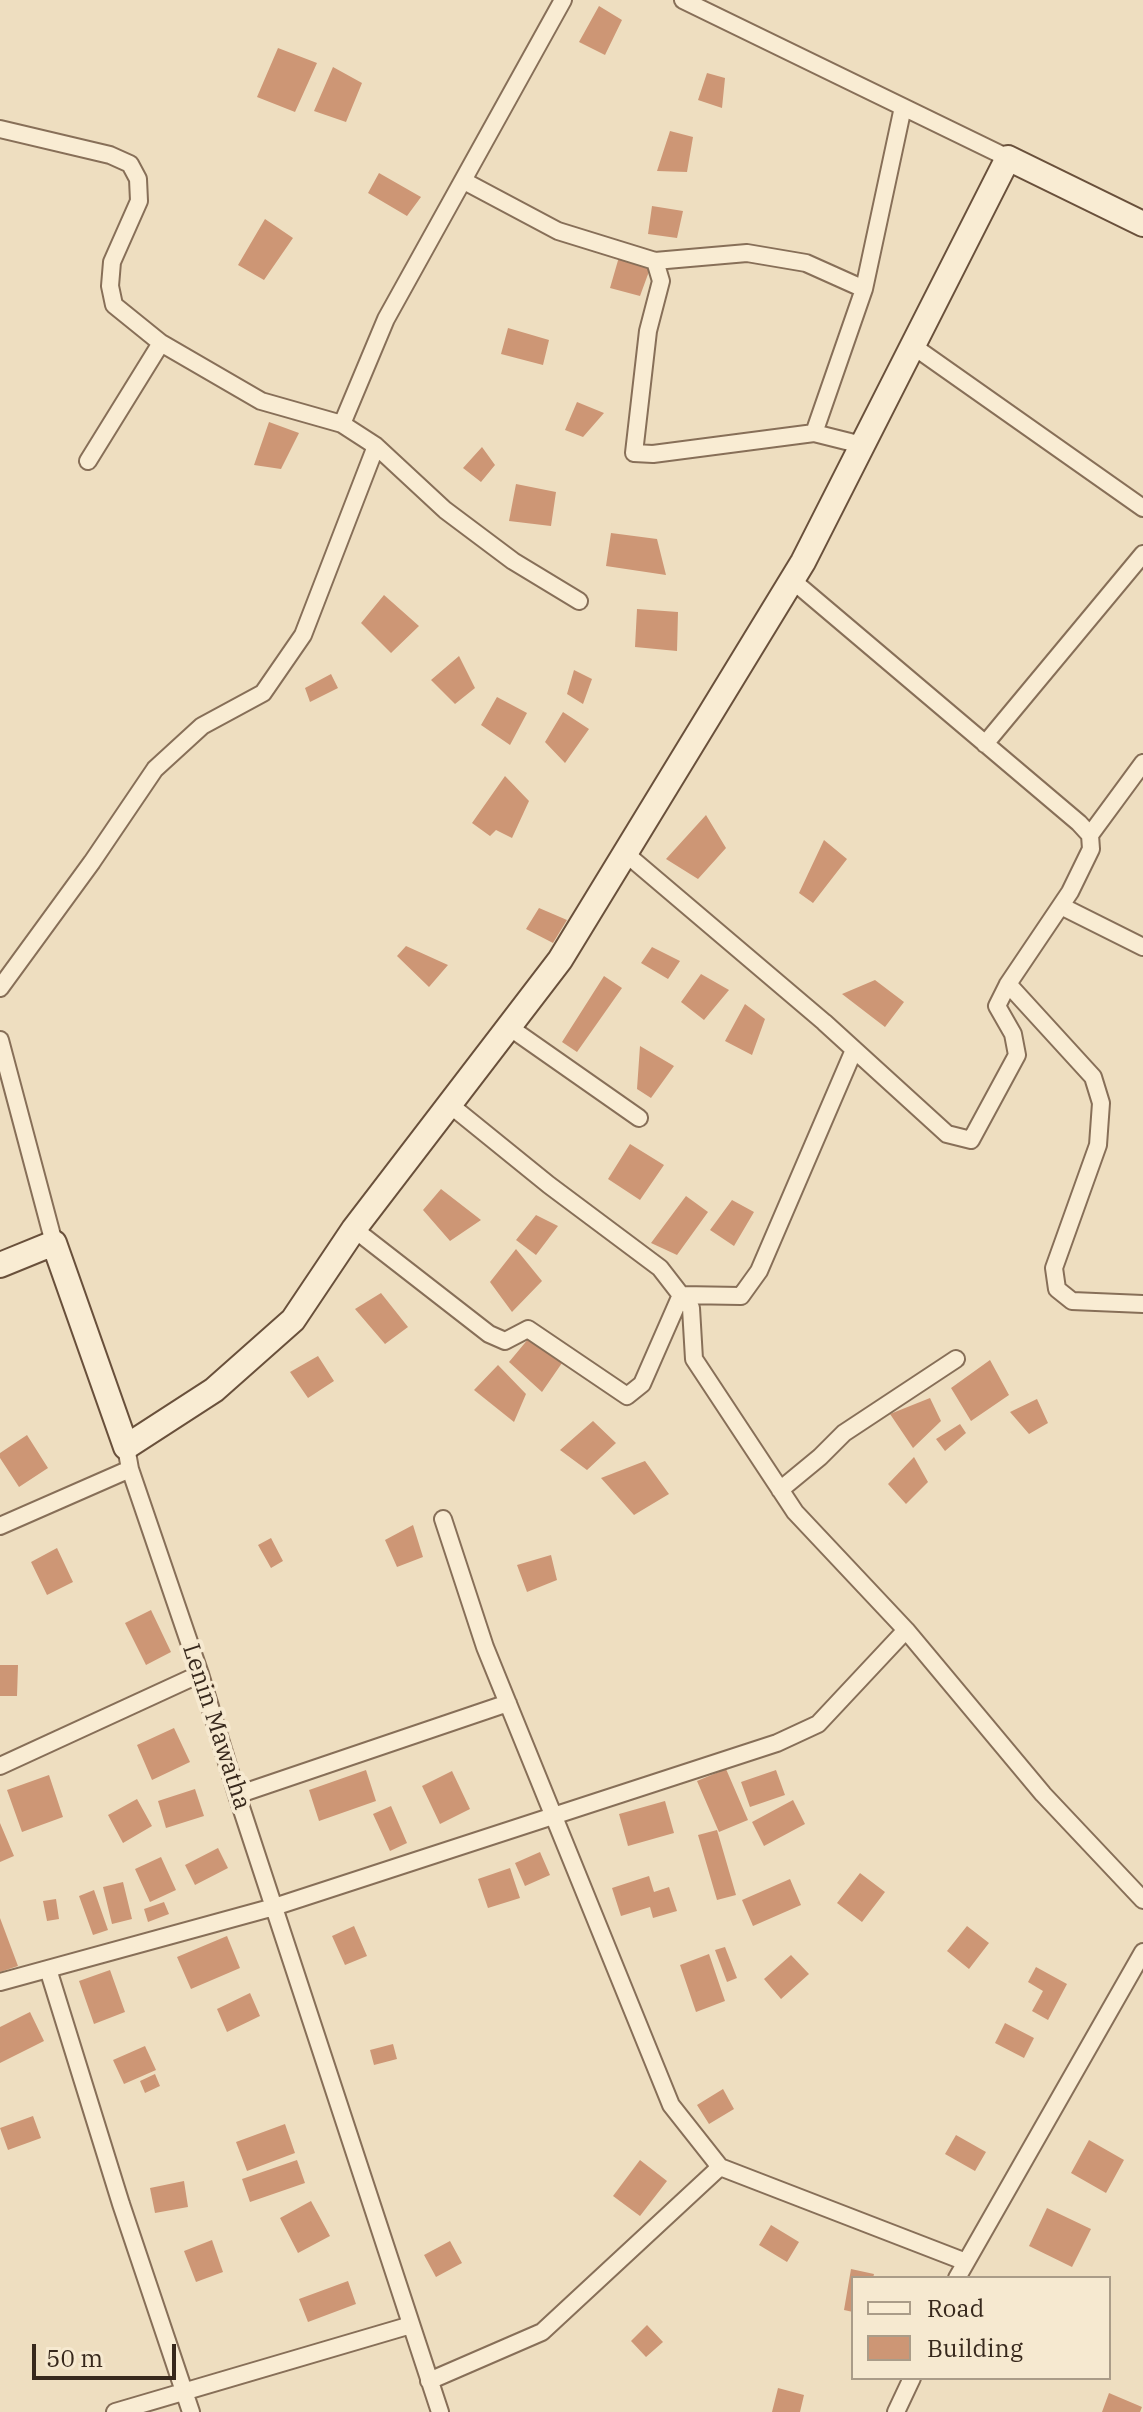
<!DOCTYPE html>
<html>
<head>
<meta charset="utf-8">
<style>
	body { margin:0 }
	#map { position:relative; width:1143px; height:2412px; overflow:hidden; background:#eedec0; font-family:"IBM Plex Serif",serif }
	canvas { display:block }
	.legend { position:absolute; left:851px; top:2276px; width:260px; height:104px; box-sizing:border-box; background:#f6e9d0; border:2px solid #aa9c88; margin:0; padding:10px 14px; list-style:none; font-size:24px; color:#37281c }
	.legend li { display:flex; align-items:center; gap:16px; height:40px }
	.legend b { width:40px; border:2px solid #aa9c88 }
	.scale { position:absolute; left:32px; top:2344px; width:144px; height:36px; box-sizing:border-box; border:4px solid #37281c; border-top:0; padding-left:10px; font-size:24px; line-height:28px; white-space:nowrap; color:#37281c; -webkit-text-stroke:6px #f6e9d0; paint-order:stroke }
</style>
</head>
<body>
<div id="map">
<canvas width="1143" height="2412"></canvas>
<ul class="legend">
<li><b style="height:10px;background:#f9ecd3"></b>Road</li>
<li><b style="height:22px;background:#cd9675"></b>Building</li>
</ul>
<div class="scale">50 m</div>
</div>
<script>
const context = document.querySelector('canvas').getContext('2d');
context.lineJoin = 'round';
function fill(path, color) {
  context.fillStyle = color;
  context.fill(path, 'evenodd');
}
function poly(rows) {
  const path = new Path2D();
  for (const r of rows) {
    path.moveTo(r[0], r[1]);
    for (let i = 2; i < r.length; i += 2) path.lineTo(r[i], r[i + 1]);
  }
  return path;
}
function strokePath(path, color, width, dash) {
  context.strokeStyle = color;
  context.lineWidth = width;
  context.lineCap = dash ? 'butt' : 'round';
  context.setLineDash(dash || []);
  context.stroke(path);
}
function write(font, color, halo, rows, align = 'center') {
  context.font = font + ' "IBM Plex Serif",serif';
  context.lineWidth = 8;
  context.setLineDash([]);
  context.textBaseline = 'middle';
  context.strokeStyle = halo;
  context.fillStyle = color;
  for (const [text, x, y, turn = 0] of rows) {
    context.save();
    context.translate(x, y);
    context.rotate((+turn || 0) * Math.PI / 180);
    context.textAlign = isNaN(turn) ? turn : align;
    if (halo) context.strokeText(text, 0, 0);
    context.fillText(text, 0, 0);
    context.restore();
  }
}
fill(poly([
	[599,6,622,20,605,55,579,42],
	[278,48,317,63,295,112,257,97],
	[333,67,362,83,346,122,314,111],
	[707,73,725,78,722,108,698,100],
	[670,131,693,137,687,172,657,171],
	[379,173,421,197,407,216,368,193],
	[652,206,683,211,677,238,648,234],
	[265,219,293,238,264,280,238,265],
	[619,257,651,266,640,296,610,288],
	[508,328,549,340,543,365,501,354],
	[577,402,604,413,583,437,565,430],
	[269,422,299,433,281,469,254,465],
	[482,447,495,465,481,482,463,468],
	[516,484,556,492,551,526,509,521],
	[611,533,657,539,666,575,606,566],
	[384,595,419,626,391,653,361,623],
	[637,609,678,612,677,651,635,647],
	[459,656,475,688,455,704,431,680],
	[574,670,592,679,583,704,567,694],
	[331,674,338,688,310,702,305,688],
	[497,697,527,713,510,745,481,725],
	[563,712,589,729,565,763,545,742],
	[505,776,529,801,512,838,496,830,490,836,472,823],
	[706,815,726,848,698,879,666,859],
	[824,840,847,859,813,903,799,893],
	[539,908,567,920,553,943,526,929],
	[406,946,448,965,429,987,397,956],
	[652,947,680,961,668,979,641,963],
	[701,974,729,990,704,1020,681,1002],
	[604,976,622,988,577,1052,562,1042],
	[875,980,904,1002,885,1027,842,994],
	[745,1004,765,1019,752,1055,725,1041],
	[640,1046,674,1066,651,1098,637,1089],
	[630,1144,664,1165,640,1200,608,1179],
	[441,1189,481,1220,450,1241,423,1210],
	[686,1196,708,1212,677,1255,651,1243],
	[732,1200,754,1212,734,1246,710,1230],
	[536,1215,558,1226,536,1255,516,1240],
	[516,1249,542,1281,512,1312,490,1282],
	[381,1293,408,1327,385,1344,355,1309],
	[529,1338,562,1363,542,1392,509,1362],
	[318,1356,334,1381,308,1398,290,1372],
	[990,1360,1009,1395,971,1421,951,1388],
	[498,1365,526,1394,514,1422,474,1390],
	[930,1398,941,1421,913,1448,890,1414],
	[1037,1399,1048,1423,1029,1434,1010,1412],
	[593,1421,616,1443,587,1470,560,1450],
	[960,1424,966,1433,945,1451,936,1439],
	[27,1435,48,1468,19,1487,0,1458,0,1453],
	[914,1457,928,1482,906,1504,888,1484],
	[645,1461,669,1494,634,1515,601,1478],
	[413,1525,423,1557,397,1567,385,1540],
	[271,1538,283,1561,271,1568,258,1545],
	[57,1548,73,1582,47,1595,31,1562],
	[551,1555,557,1580,527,1592,517,1565],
	[151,1610,171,1652,146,1665,125,1623],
	[0,1665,18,1665,17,1696,0,1696],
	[174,1728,190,1762,152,1780,137,1745],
	[726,1769,748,1820,719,1832,697,1781],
	[366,1770,376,1801,319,1821,309,1790],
	[776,1770,785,1795,750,1807,741,1782],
	[452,1771,470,1809,440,1824,422,1786],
	[49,1775,63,1817,22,1832,7,1790],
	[195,1789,204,1816,166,1828,158,1801],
	[137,1799,152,1826,123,1843,108,1815],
	[793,1800,805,1824,764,1846,752,1822],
	[665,1801,674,1833,628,1846,619,1814],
	[391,1806,407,1843,390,1851,373,1814],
	[0,1823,14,1856,0,1862],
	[717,1830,736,1895,717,1900,698,1835],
	[218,1848,228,1868,195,1885,185,1865],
	[540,1852,550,1875,525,1886,515,1863],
	[161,1857,176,1890,150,1902,135,1869],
	[510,1868,520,1898,488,1908,478,1879],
	[860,1873,885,1892,862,1922,837,1903],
	[649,1876,654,1892,669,1887,677,1911,653,1918,650,1907,621,1916,612,1888],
	[790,1879,801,1905,753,1926,742,1900],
	[123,1882,132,1919,112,1924,103,1887],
	[94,1890,108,1930,93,1935,79,1896],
	[56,1899,59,1919,47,1921,43,1901],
	[164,1902,169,1914,148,1922,144,1909],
	[0,1918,18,1966,0,1972],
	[354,1926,367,1956,345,1965,332,1936],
	[967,1926,989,1943,969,1969,947,1951],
	[227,1936,240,1968,191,1989,177,1957],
	[725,1947,737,1978,727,1982,715,1950],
	[709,1954,725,2001,696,2012,680,1965],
	[791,1955,809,1974,781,1999,764,1979],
	[1036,1967,1067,1984,1048,2020,1032,2011,1043,1991,1028,1982],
	[110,1970,125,2012,94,2024,79,1981],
	[250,1993,260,2016,227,2032,217,2009],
	[30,2012,44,2041,0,2063,0,2027],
	[1005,2023,1034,2038,1024,2058,995,2043],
	[393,2044,397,2059,374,2065,370,2050],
	[145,2046,156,2070,124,2084,113,2060],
	[155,2074,160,2086,145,2093,140,2081],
	[723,2089,734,2109,709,2124,697,2105],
	[33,2116,41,2138,8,2150,0,2128],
	[285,2124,295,2153,247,2171,236,2142],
	[956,2135,986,2152,975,2171,945,2154],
	[1089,2140,1124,2160,1106,2193,1071,2173],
	[297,2160,305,2183,250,2202,242,2179],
	[640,2160,667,2181,640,2216,613,2196],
	[184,2181,188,2207,155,2213,150,2188],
	[311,2201,330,2236,298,2253,280,2218],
	[1047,2208,1091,2229,1072,2267,1029,2246],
	[771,2225,799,2242,787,2262,759,2245],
	[212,2240,223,2272,196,2282,184,2251],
	[450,2241,462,2263,436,2277,424,2255],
	[851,2269,874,2274,873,2278,853,2278,853,2312,844,2310],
	[348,2281,356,2304,308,2322,299,2299],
	[647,2325,663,2342,646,2357,631,2341],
	[778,2388,804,2395,800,2412,772,2412],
	[1109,2393,1142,2407,1140,2412,1102,2412]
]), '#cd9675');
const street = poly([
	[683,0,1008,158],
	[0,129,110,155,130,164,138,179,139,201,112,262,110,286,114,305,161,343,261,401,342,424],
	[464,181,558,231,655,261,661,281,648,331,634,453,653,454,814,433,862,445],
	[655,261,747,253,806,263,864,289],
	[913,346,1143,508],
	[814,433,864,289,903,107],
	[376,446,445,510,513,561,579,601],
	[88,461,161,343],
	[985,744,1143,554],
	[1090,835,1143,763],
	[625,853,824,1022,947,1134,971,1140,1017,1055,1013,1034,997,1006,1008,984,1070,892,1091,849,1090,835,1079,823,792,580],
	[1061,906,1143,947],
	[1008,984,1093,1077,1101,1103,1098,1145,1054,1268,1057,1289,1072,1301,1143,1304],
	[0,988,92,862,155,769,202,726,263,693,303,635,376,446,342,424,386,319,563,0],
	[509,1027,639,1118],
	[0,1040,54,1243],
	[449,1104,549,1185,660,1268,691,1308,694,1359,795,1512,906,1630,1043,1794,1143,1900],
	[354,1229,489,1334,505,1341,528,1329,627,1396,642,1384,681,1295,741,1296,759,1271,854,1050],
	[126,1447,130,1469,200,1674,237,1795,440,2412],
	[780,1490,820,1457,844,1433,956,1359],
	[443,1519,485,1647,671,2105,720,2167,966,2262],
	[0,1526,130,1469],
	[0,1766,200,1674],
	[237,1795,508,1703],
	[48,1969,121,2204,191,2412],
	[0,1982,274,1907,777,1743,818,1724,906,1630],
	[957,2278,1143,1952],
	[429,2381,542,2332,720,2167],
	[115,2412,411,2325],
	[896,2412,912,2378]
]);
const secondary = poly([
	[0,1265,54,1243,126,1447,214,1390,293,1320,354,1229,560,960,803,562,1008,158,1143,224]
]);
strokePath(street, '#876f58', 20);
strokePath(secondary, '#69503b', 28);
strokePath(street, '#f9ecd3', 16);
strokePath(secondary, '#f9ecd3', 24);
write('24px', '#37281c', '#f6e9d0', [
	["Lenin Mawatha",216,1727,72]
]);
</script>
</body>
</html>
